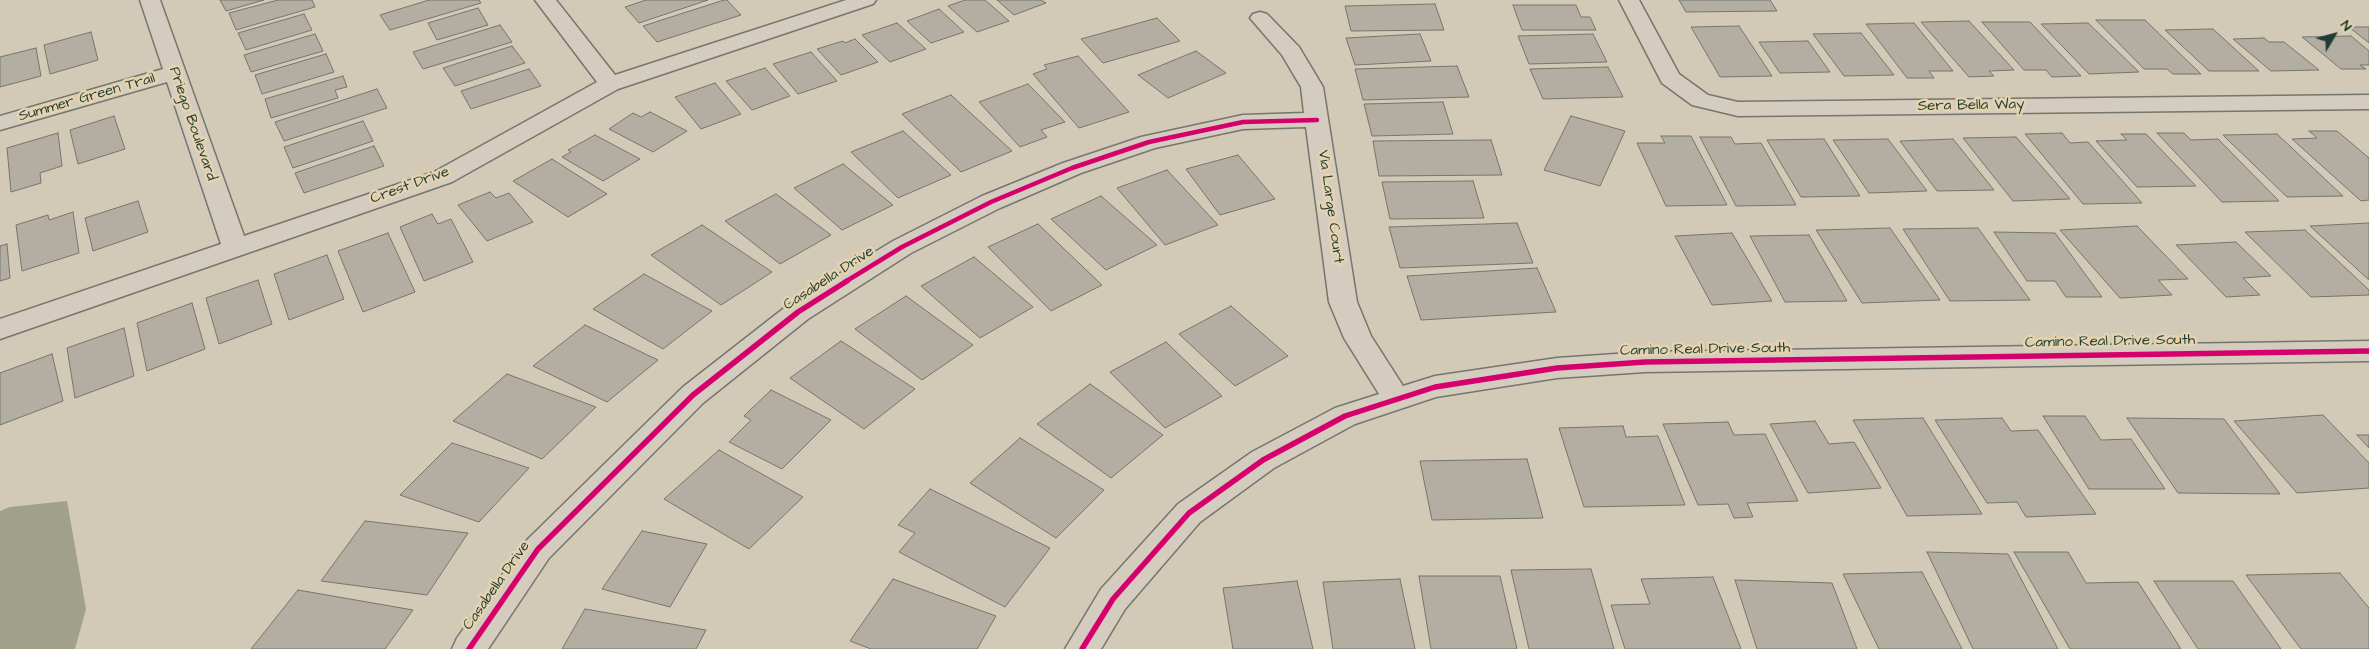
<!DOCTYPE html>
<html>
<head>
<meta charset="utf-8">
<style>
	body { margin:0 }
	#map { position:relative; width:2369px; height:649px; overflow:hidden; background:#d2c9b6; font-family:"Architects Daughter",sans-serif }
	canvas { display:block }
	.north { position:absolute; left:2309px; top:10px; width:50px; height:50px; -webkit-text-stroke:4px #e5d3b0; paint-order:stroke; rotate:53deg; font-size:14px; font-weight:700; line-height:20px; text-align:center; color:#1f3d34 }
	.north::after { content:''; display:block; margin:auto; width:18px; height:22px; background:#1f3d34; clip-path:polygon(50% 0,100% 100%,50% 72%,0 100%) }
</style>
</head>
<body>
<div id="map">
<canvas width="2369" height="649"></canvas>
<div class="north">N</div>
</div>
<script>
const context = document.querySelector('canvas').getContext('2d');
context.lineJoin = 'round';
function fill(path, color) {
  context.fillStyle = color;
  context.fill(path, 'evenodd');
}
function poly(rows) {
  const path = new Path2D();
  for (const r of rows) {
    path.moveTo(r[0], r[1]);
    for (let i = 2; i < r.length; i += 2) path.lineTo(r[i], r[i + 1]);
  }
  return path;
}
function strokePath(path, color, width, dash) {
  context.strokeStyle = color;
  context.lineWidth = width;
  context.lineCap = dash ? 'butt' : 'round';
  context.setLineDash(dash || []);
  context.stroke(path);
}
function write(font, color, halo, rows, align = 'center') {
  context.font = font + ' "Architects Daughter",sans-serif';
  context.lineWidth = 5;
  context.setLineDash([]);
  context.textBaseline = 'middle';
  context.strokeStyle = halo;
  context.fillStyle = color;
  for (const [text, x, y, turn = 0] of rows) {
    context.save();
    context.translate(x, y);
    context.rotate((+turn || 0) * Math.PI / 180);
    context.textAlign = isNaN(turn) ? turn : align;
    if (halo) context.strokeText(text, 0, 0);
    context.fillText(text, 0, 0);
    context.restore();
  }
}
fill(poly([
	[67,501,86,609,75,649,0,649,0,511,10,507]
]), '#a0a08b');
const building = poly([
	[220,0,264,0,226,11,220,0],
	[278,0,312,0,315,7,236,30,229,13,278,0],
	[429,0,479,0,481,3,390,30,380,15,429,0],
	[646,0,708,0,639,23,625,7,646,0],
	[724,0,727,0,741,15,657,42,643,26,724,0],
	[965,0,985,0,1009,21,977,32,948,6,965,0],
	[997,0,1041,0,1046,3,1014,15,997,0],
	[1679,0,1770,0,1777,11,1686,12,1679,0],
	[1435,4,1444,30,1351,31,1345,6,1435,4],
	[1513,5,1576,5,1581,17,1590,17,1596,30,1522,30,1513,5],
	[478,8,488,25,437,40,428,23,478,8],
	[939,9,964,32,931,43,907,21,939,9],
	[304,14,312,30,246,50,238,33,304,14],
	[1157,18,1180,41,1103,63,1081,39,1157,18],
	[2096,20,2145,20,2201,74,2173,74,2167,69,2144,69,2096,20],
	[1969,21,2014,70,1989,71,1994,76,1969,77,1921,22,1969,21],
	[1982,22,2030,22,2081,76,2052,77,2046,70,2024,70,1982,22],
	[897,23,926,49,890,62,862,35,897,23],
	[1914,23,1953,71,1929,71,1934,78,1907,78,1866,24,1914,23],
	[2088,23,2139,72,2089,74,2041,24,2088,23],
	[500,25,512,42,423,69,413,52,500,25],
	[1739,26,1772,76,1720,77,1691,27,1739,26],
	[2349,27,2369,27,2369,43,2349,27],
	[2213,29,2259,71,2209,71,2165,30,2213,29],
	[91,32,98,60,50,74,44,45,91,32],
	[1861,33,1894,75,1844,76,1813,34,1861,33],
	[315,34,323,51,251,72,244,55,315,34],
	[1420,34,1431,61,1355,65,1346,38,1420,34],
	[1593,34,1607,62,1529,64,1518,36,1593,34],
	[2351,36,2369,51,2369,65,2360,65,2366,69,2341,69,2302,37,2351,36],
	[2264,38,2269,42,2284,42,2319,70,2271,71,2233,39,2264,38],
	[855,39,878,62,841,75,817,49,843,41,845,43,855,39],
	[1808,41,1830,72,1780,73,1759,42,1808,41],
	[512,46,525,63,455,86,443,68,512,46],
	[36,48,41,76,0,87,0,57,36,48],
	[1196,51,1226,73,1168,98,1138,75,1196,51],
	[811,52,837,81,798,94,773,64,811,52],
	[326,54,334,72,262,94,255,75,326,54],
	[1078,56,1129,112,1079,128,1033,74,1047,69,1044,65,1078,56],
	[1457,66,1469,97,1363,100,1355,69,1457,66],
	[1608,67,1623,97,1543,99,1530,69,1608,67],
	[765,68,790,96,752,110,726,81,765,68],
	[529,69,541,86,471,109,461,91,529,69],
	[343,76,347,87,335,90,338,98,271,118,265,99,343,76],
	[715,83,741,114,701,129,675,97,715,83],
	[1028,84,1065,122,1041,130,1047,137,1020,147,979,102,1028,84],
	[377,89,387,108,284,141,275,122,377,89],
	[951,95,1012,151,961,172,902,114,951,95],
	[1443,102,1453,134,1372,136,1364,104,1443,102],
	[650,112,687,131,653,152,609,129,633,113,641,117,650,112],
	[114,116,125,149,78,164,70,130,114,116],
	[1571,116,1625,131,1600,186,1544,170,1571,116],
	[363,121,373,141,293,168,284,147,363,121],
	[903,131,951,175,898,198,851,152,903,131],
	[2309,131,2337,131,2369,158,2369,200,2361,201,2292,139,2317,138,2309,131],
	[58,133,62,166,40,173,41,183,11,192,7,148,58,133],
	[2062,133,2070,143,2088,142,2142,203,2083,204,2025,134,2062,133],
	[2157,133,2184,133,2191,140,2218,139,2279,201,2222,202,2157,133],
	[2121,134,2146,134,2196,186,2137,187,2096,141,2127,140,2121,134],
	[2277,134,2343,196,2287,197,2223,135,2277,134],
	[595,135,640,159,603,181,562,157,571,152,568,150,595,135],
	[1661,136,1691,136,1727,205,1666,206,1637,143,1665,143,1661,136],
	[1700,137,1731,137,1735,144,1761,143,1796,205,1736,206,1700,137],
	[2016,137,2070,199,2013,201,1963,138,2016,137],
	[1824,139,1860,196,1801,197,1767,140,1824,139],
	[1888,139,1927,191,1869,193,1833,140,1888,139],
	[1953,139,1994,190,1937,191,1900,141,1953,139],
	[1491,140,1502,175,1379,176,1373,141,1491,140],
	[374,146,384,166,304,193,295,173,374,146],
	[1238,155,1275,199,1220,215,1186,169,1238,155],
	[552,159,607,194,568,217,513,181,552,159],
	[843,164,893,205,842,230,794,188,843,164],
	[1167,170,1218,225,1165,245,1117,188,1167,170],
	[1473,181,1484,218,1390,219,1382,182,1473,181],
	[490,192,496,198,509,193,533,222,487,241,458,205,490,192],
	[776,194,831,235,780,264,725,221,776,194],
	[1101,196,1157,245,1106,270,1051,219,1101,196],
	[138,201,148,232,93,251,85,218,138,201],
	[73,212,79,253,22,271,16,225,48,215,49,220,73,212],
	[432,214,438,224,451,219,473,262,424,281,400,227,432,214],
	[1517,223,1533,263,1400,268,1389,227,1517,223],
	[2369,223,2369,280,2310,226,2369,223],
	[1038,224,1102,285,1051,311,988,247,1038,224],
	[702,225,772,272,721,305,651,255,702,225],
	[2137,226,2188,279,2158,280,2172,295,2120,298,2060,230,2137,226],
	[1890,228,1940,300,1862,303,1816,230,1890,228],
	[1978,228,2030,300,1950,301,1903,229,1978,228],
	[2305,230,2369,290,2369,295,2311,297,2245,232,2305,230],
	[1994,232,2055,233,2102,297,2066,297,2055,281,2027,281,1994,232],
	[388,233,415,292,363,312,338,251,388,233],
	[1732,233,1772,301,1712,305,1675,236,1732,233],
	[1809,235,1847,301,1785,302,1750,236,1809,235],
	[2236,242,2271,276,2243,278,2260,295,2226,297,2176,245,2236,242],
	[7,244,10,278,0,281,0,246,7,244],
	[327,255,344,299,289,320,274,274,327,255],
	[974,257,1033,307,980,338,921,286,974,257],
	[1537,268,1556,312,1421,320,1407,276,1537,268],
	[644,274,712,311,663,349,593,309,644,274],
	[258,280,272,324,219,344,206,298,258,280],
	[906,296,973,345,922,380,855,329,906,296],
	[192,303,205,349,147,371,137,323,192,303],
	[1231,306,1288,356,1235,386,1179,334,1231,306],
	[585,325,658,360,607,402,533,366,585,325],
	[124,328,134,376,75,398,67,348,124,328],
	[841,341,915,389,864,429,790,378,841,341],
	[1166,342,1222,396,1165,428,1110,372,1166,342],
	[52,354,63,401,0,425,0,373,52,354],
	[507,374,596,407,542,459,453,421,507,374],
	[1090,384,1163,435,1111,478,1037,424,1090,384],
	[771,390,831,420,782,469,729,442,751,420,744,416,771,390],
	[2323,415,2369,463,2369,488,2297,493,2234,421,2323,415],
	[2043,416,2085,416,2101,440,2131,439,2165,489,2089,489,2043,416],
	[1923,418,1982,514,1907,516,1853,420,1923,418],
	[2002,418,2011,431,2038,430,2096,514,2026,517,2017,502,1987,503,1935,420,2002,418],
	[2127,418,2224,419,2280,494,2178,493,2127,418],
	[1815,421,1829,444,1854,442,1881,488,1808,493,1770,424,1815,421],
	[1728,422,1734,435,1765,434,1798,501,1747,503,1753,517,1734,518,1728,504,1698,505,1663,424,1728,422],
	[1623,426,1626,437,1658,436,1685,505,1584,507,1559,428,1623,426],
	[2357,435,2369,435,2369,448,2357,435],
	[1020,438,1104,490,1056,538,970,483,1020,438],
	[452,443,529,468,479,522,400,495,452,443],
	[719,450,803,497,749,549,664,499,719,450],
	[1527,459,1543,518,1432,520,1420,461,1527,459],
	[930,489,1050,548,1005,607,899,552,915,533,898,525,930,489],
	[365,521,468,533,427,595,321,581,365,521],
	[642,531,707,544,670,607,602,589,642,531],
	[1927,552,2008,554,2058,649,1973,649,1927,552],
	[2014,552,2068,552,2086,583,2138,582,2181,649,2070,649,2014,552],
	[1591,569,1614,649,1529,649,1511,570,1591,569],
	[1922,572,1962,649,1879,649,1843,574,1922,572],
	[2340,573,2369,608,2369,649,2301,649,2246,575,2340,573],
	[1419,576,1500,576,1517,649,1431,649,1419,576],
	[1713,577,1741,649,1625,649,1611,605,1650,604,1641,579,1713,577],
	[893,579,996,616,977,649,871,649,850,641,893,579],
	[1400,579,1415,649,1333,649,1323,582,1400,579],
	[1735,580,1832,583,1857,649,1757,649,1735,580],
	[1297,581,1313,649,1233,649,1223,588,1297,581],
	[2154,581,2233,581,2281,649,2198,649,2154,581],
	[298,590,413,610,385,649,251,649,298,590],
	[585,609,706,630,696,649,562,649,585,609]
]);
fill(building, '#b3aea1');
strokePath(building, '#75766c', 1);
const street = poly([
	[140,0,160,0,244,236,434,172,597,82,535,0,556,0,615,75,846,0,876,0,873,4,618,89,452,182,0,339,0,319,221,244,167,82,0,130,0,116,163,69,140,0],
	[1619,0,1639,0,1679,74,1708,95,1738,102,2369,95,2369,109,1738,116,1692,105,1662,83,1619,0],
	[1260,12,1267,14,1299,47,1323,87,1357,302,1371,336,1403,386,1435,376,1557,358,1645,352,2369,341,2369,361,1645,372,1557,378,1436,397,1355,424,1274,468,1200,522,1125,609,1101,649,1065,649,1101,589,1178,504,1252,452,1335,408,1379,394,1344,338,1329,302,1306,127,1243,129,1155,148,1081,173,1000,208,911,253,808,319,703,403,549,558,488,649,452,649,457,638,527,540,683,387,788,305,893,241,982,196,1063,163,1141,137,1243,115,1304,113,1301,87,1282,55,1250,18,1253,14,1260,12]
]);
strokePath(street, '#75766c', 3);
fill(street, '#d4ccbf');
strokePath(poly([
	[845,282,902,247,991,202,1072,168,1149,142,1243,122,1317,120]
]), '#d6006c', 4.5);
strokePath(poly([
	[469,649,538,549,693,395,798,312,847,281],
	[1082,649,1113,599,1189,513,1263,460,1345,416,1435,387,1557,368,1645,362,2369,351]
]), '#d6006c', 5.5);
write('15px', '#1f3d34', '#e5d3b0', [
	["Summer Green Trail",87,98,-16],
	["Sera Bella Way",1971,106,-1],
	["Priego Boulevard",192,124,71],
	["Crest Drive",410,186,-20],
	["Via Large Court",1330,207,82],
	["Casabella Drive",829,279,-33],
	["Camino Real Drive South",2110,342,-1],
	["Camino Real Drive South",1705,350,-1],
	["Casabella Drive",497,586,-55]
]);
</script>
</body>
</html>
